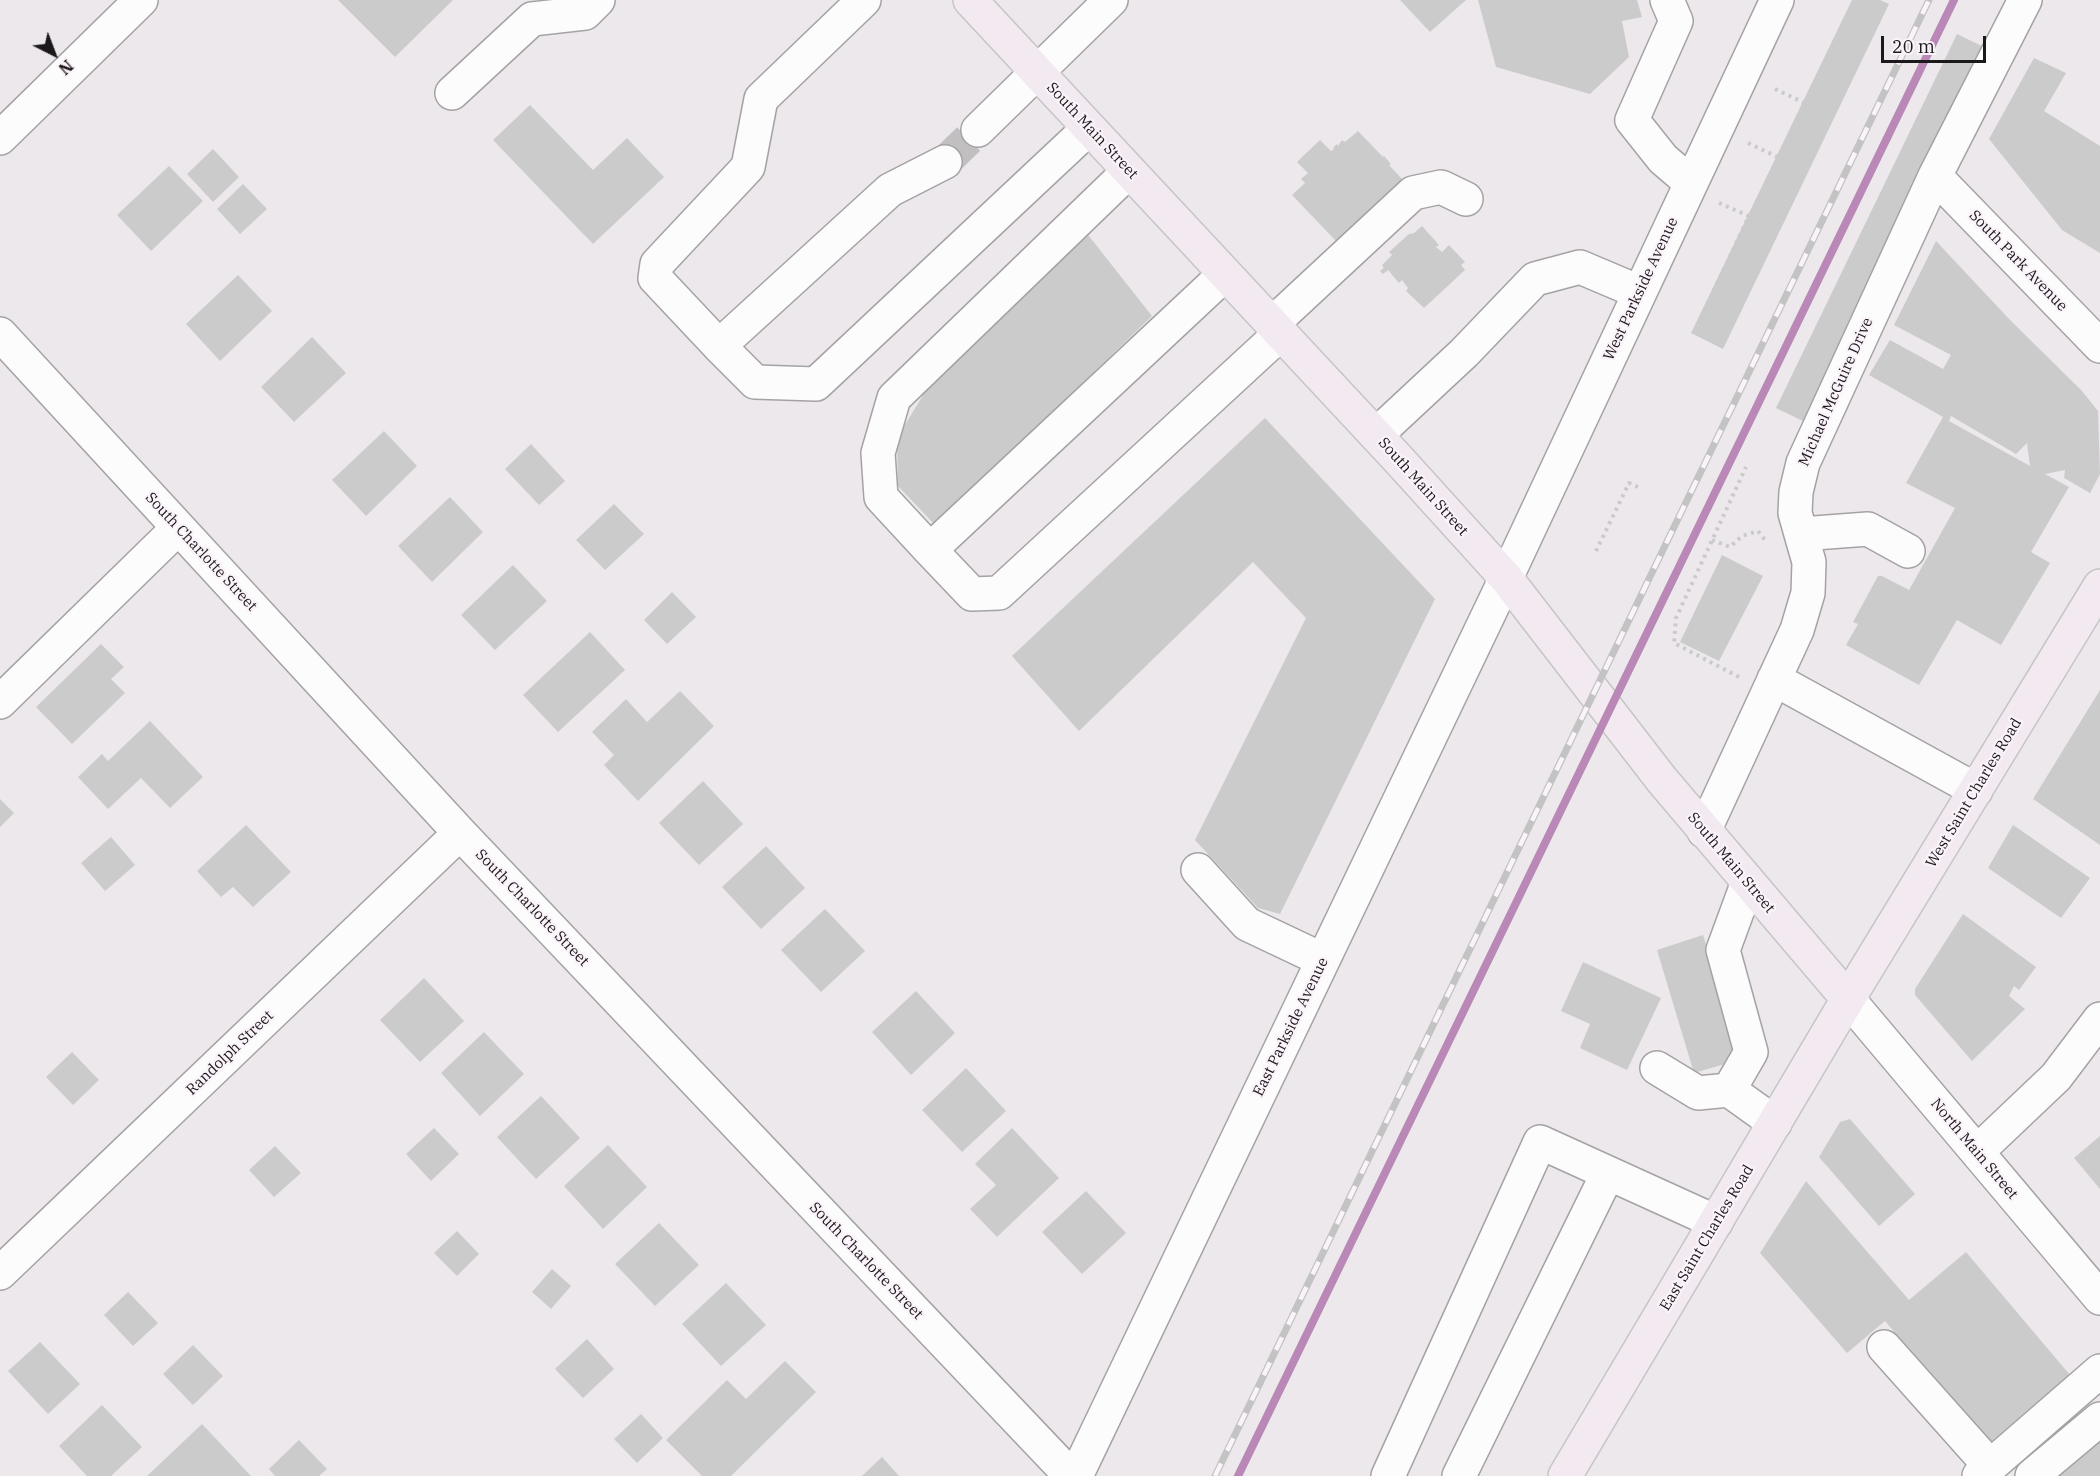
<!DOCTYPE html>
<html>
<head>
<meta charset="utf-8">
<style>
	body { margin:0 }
	#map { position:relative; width:2100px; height:1476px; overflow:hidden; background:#ece8eb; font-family:"IBM Plex Serif",serif }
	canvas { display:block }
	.north { position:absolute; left:24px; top:24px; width:60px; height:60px; -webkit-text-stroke:4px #fbf3fa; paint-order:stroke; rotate:138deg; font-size:16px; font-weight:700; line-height:24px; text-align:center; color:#1c191b }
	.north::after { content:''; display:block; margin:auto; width:21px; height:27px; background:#1c191b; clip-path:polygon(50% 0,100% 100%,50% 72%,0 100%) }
	.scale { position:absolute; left:1881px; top:36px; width:105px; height:27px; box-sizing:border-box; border:3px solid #1c191b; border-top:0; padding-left:8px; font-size:18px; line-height:21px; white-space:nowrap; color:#1c191b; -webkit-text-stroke:4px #fbf3fa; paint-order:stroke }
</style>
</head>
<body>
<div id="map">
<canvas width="2100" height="1476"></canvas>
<div class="north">N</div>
<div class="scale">20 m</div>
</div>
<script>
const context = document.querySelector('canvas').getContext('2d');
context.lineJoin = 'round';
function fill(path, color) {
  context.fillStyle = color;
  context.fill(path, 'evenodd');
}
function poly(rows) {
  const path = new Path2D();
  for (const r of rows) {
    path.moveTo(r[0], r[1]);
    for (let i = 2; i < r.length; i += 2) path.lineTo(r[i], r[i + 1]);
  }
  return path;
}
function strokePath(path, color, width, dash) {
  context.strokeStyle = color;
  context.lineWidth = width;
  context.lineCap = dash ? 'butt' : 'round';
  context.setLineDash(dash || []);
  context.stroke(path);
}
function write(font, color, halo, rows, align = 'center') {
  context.font = font + ' "IBM Plex Serif",serif';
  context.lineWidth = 4.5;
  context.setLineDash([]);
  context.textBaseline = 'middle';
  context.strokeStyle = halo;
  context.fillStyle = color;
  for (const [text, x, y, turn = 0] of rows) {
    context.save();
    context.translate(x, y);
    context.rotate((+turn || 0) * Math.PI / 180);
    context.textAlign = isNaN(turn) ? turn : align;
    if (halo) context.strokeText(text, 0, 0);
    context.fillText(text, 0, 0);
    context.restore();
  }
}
fill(poly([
	[338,0,453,0,395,57],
	[1400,0,1466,0,1430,32],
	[1478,0,1637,0,1642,17,1622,21,1629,57,1590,94,1496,67],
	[1852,0,1880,0,1889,4,1723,349,1691,333],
	[1957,34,1988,49,1807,423,1776,408],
	[2034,58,2066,73,2044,111,2100,146,2100,253,2062,230,1989,139],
	[530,105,593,170,627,138,664,177,593,244,493,140],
	[1358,131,1383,157,1384,156,1391,164,1389,165,1402,179,1387,193,1390,195,1351,232,1349,229,1336,241,1292,195,1305,183,1301,179,1308,173,1297,162,1320,140,1331,151,1334,149,1333,148,1337,144,1338,146,1342,140,1345,142],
	[213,149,239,177,213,202,187,174],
	[169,166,203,201,151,251,117,215],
	[243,184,267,209,240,234,217,209],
	[1422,226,1439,245,1436,247,1442,252,1449,245,1465,262,1461,265,1465,270,1424,308,1406,291,1408,288,1402,280,1399,283,1388,270,1383,274,1380,271,1384,268,1382,265,1392,255,1389,252,1409,234,1414,233],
	[1085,231,1152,316,935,525,898,486,897,438,928,387],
	[1936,241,2010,320,2082,391,2098,411,2100,474,2090,493,2064,478,2065,470,2045,474,2069,487,2031,552,2050,563,2001,645,1957,620,1919,685,1846,645,1858,624,1853,622,1878,576,1882,576,1909,590,1955,508,1906,483,1943,417,1869,375,1890,340,1943,369,1951,355,1894,325],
	[1951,416,2016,454,2027,443,2030,466,1949,421],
	[238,275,272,311,220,361,186,324],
	[312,337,346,373,294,422,261,387],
	[1265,418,1435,599,1280,914,1258,908,1195,840,1306,618,1253,562,1079,731,1012,656],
	[384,431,417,466,366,516,332,480],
	[531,444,565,481,539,505,505,469],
	[450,497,483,532,432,582,398,546],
	[614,504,644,534,605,570,576,540],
	[1722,555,1763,576,1719,661,1680,642],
	[513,565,547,601,495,650,461,615],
	[672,592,696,617,667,644,644,620],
	[590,632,625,670,558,732,523,695],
	[101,644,124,667,111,679,125,693,72,744,36,707],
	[2100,690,2100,845,2033,799],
	[680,691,714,726,638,801,604,765,614,755,592,732,626,699,647,722],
	[150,721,203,777,170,808,141,778,108,809,78,777,102,754,108,761],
	[703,781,743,824,699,865,659,823],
	[0,799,14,813,0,827],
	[246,825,291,872,253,907,233,887,221,897,197,871],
	[2013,825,2090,878,2061,918,1988,868],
	[111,837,135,865,105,891,81,863],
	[766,846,805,888,761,929,722,887],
	[825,909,865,951,821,992,781,950],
	[1963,914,2036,967,2019,990,2014,986,2009,996,2025,1009,1972,1061,1915,995,1915,989],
	[1703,935,1742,1059,1694,1073,1657,950],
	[1583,962,1661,998,1627,1070,1580,1048,1590,1024,1561,1011],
	[424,978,464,1021,420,1062,380,1020],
	[916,991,955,1033,911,1075,872,1032],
	[484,1032,524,1074,480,1116,441,1073],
	[72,1052,99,1080,73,1105,46,1077],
	[966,1068,1006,1111,962,1152,922,1110],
	[541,1096,580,1138,536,1179,497,1137],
	[1850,1119,1915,1194,1879,1226,1819,1157,1840,1122],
	[434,1128,459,1154,431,1181,406,1154],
	[1012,1128,1059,1178,997,1237,970,1209,996,1185,975,1164],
	[2100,1136,2100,1189,2074,1158],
	[608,1145,647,1187,603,1229,564,1186],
	[275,1146,301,1173,274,1197,249,1170],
	[1806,1181,1909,1300,1966,1252,2070,1375,1989,1444,1885,1321,1847,1353,1760,1253],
	[1086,1191,1126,1233,1082,1274,1042,1232],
	[659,1223,699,1265,655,1306,615,1264],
	[457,1231,479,1254,457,1276,434,1253],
	[552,1269,571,1286,551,1309,532,1292],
	[726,1283,766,1325,721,1366,682,1324],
	[128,1292,158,1323,133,1346,104,1315],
	[587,1339,614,1369,583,1398,555,1369],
	[40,1342,80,1384,48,1414,8,1371],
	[193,1345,223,1376,193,1405,163,1374],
	[785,1361,816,1392,731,1476,702,1476,666,1440,727,1380,746,1399],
	[102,1405,142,1447,111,1476,87,1476,59,1446],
	[641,1414,663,1438,637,1463,614,1439],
	[202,1424,251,1476,147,1476],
	[2100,1432,2100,1476,2060,1476,2054,1470],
	[299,1440,327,1469,319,1476,275,1476,269,1469],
	[882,1457,899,1476,862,1476]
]), '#cbcbcc');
strokePath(poly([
	[945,162,978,130]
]), '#c2bfc1', 33, [33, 16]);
const minor = poly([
	[864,0,761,99,748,167,657,264,655,278,719,346,755,382,816,384,1089,128],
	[1667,0,1676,21,1632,120,1663,159,1691,183],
	[452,93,532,19,585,13,598,0],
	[978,130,1111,0],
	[0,138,141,0],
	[1129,171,894,398,878,453,881,497,930,550,972,594,999,593,1281,333],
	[1935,176,2100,346],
	[1272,324,1413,193,1441,187,1466,199],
	[0,334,460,833,1071,1476],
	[719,346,890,190,945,162],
	[1376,435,1464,353,1535,279,1580,267,1639,292],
	[1801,534,1868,529,1908,551],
	[930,550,1225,274],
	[1774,679,1976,790],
	[0,702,178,528],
	[1704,831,1797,630,1808,593,1809,562,1795,513,1796,492,1803,463,1935,176,2025,0],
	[1198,870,1247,924,1323,960],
	[1748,882,1723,950,1751,1052,1729,1090,1775,1123],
	[1848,999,2100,1298],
	[1657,1068,1698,1093,1729,1090],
	[1977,1152,2056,1077,2100,1019],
	[0,1273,460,833],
	[1884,1347,1990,1466],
	[1076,1476,1506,578,1777,0],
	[1388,1476,1540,1142,1716,1222],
	[1459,1476,1608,1173],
	[1979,1476,2100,1371],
	[2032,1476,2100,1419]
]);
const major = poly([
	[970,0,1399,460,1506,578,1662,780,1848,999],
	[1565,1476,1848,999,2100,586]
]);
strokePath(minor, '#a5a2a5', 36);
strokePath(major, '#c6c5c6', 36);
strokePath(poly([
	[1775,89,1813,107,1865,0],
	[1748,143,1784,160],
	[1719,203,1749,216,1701,318,1710,322,1801,124,1811,131],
	[1712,540,1730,547,1742,536,1758,531,1765,540],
	[1596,551,1629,483,1638,487],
	[1739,677,1674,643,1676,618,1746,467]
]), '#cbcaca', 4, [3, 4.5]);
strokePath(minor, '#fcfcfc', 33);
strokePath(major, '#f2eaf0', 33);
const rail = poly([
	[1215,1476,1929,0]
]);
strokePath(rail, '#c3c3c3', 7);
strokePath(rail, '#fbf3fa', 4.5, [14]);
strokePath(poly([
	[1238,1476,1954,0]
]), '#ba88b7', 8);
write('15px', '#1c191b', '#fbf3fa', [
	["South Main Street",1092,131,47],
	["South Park Avenue",2018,261,46],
	["West Parkside Avenue",1641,289,-65],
	["Michael McGuire Drive",1836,392,-66],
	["South Main Street",1423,487,48],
	["South Charlotte Street",201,552,47],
	["West Saint Charles Road",1974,793,-59],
	["South Main Street",1731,863,50],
	["South Charlotte Street",532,908,46],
	["East Parkside Avenue",1291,1027,-64],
	["Randolph Street",230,1053,-44],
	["North Main Street",1974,1149,50],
	["East Saint Charles Road",1707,1238,-59],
	["South Charlotte Street",866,1261,46]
]);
</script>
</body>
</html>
